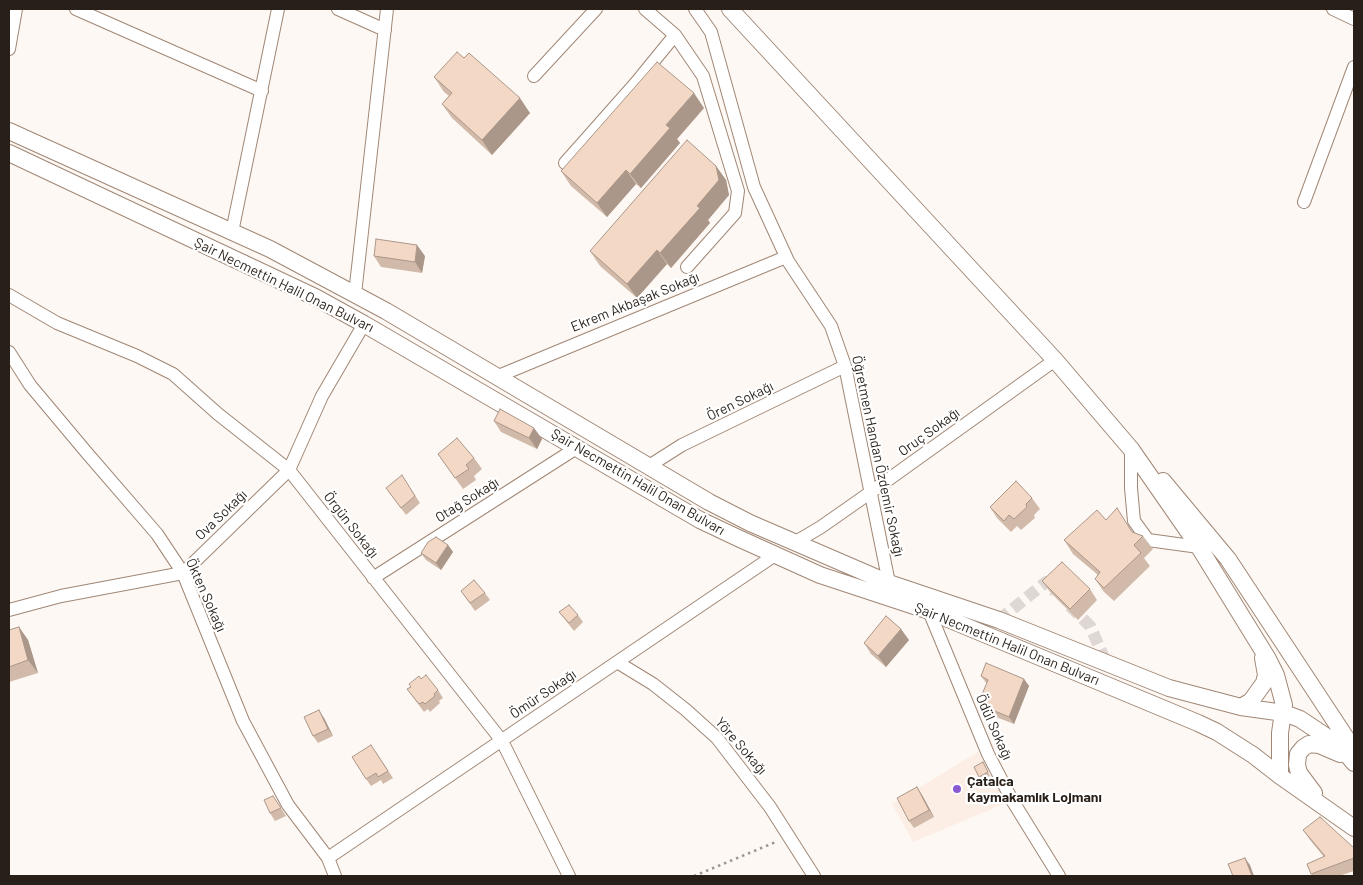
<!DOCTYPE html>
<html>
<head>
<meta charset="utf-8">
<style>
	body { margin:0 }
	#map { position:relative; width:1363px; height:885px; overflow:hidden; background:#fef8f4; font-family:Barlow,sans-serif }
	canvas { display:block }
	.frame { position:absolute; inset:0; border:10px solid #281f18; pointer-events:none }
</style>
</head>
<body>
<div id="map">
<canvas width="1363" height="885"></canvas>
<div class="frame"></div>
</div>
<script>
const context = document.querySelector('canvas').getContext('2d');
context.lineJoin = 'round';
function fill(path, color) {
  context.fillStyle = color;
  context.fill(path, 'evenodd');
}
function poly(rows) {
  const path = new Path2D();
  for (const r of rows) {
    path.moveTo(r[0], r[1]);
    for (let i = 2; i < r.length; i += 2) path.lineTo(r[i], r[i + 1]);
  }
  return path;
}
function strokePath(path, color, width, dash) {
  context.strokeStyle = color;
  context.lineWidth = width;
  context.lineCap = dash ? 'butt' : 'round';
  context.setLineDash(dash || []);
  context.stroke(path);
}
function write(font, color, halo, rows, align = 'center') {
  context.font = font + ' Barlow,sans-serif';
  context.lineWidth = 4.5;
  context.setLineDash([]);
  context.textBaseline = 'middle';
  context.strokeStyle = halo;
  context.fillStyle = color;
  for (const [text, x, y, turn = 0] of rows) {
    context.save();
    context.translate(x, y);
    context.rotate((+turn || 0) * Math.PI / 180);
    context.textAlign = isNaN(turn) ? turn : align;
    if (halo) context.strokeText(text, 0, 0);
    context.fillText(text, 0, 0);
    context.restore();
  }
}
fill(poly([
	[978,752,1006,803,913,842,892,804]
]), '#fceee4');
strokePath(poly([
	[1070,606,1090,626,1106,662],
	[999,620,1046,582,1055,592]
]), '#ded7d3', 12, [12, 6]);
const minor = poly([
	[76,9,262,91],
	[338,9,385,30],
	[645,9,675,35,703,76,738,191,735,213,687,267],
	[695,9,711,32,754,187,788,261,831,326,845,366,889,583],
	[1333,9,1354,19],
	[9,49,16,9],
	[534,76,596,9],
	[565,163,635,84,675,35],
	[1304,202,1354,67],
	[232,232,278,9],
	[355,294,387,9],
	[9,295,57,323,137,356,173,374,218,414,289,470,502,741,569,876],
	[9,352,30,385,87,453,157,534,183,573,243,721,288,805,328,858,335,876],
	[496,377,786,257],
	[1131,449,1131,488,1134,521,1148,540,1199,547],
	[649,466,682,445,845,366],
	[794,543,821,527,871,492,1055,360],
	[373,578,578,447],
	[9,610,61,596,183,573,289,470,322,396,364,324],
	[929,611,988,754,1012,800,1059,876],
	[617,662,653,684,686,710,717,738,770,807,814,876],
	[328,858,775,555]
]);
const major = poly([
	[730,9,1055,360,1131,449,1199,547,1268,659,1276,675,1284,705,1280,733,1280,776],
	[9,131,270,249,386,311,709,502,750,523,889,583,999,620,1169,688,1241,707,1284,713,1300,719,1339,745,1354,763],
	[9,153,315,297,364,324,700,520,738,538,820,575,929,611,1198,723,1217,732,1253,755,1280,776,1354,828],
	[1163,481,1228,559,1354,750],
	[1241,707,1251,701,1264,683,1266,675,1263,658],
	[1314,793,1299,773,1297,765,1298,754,1303,748,1309,744,1319,745,1340,754]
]);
strokePath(minor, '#a08775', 14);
strokePath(major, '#a08775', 18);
strokePath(poly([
	[694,876,778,841]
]), '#9d9690', 2.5, [2.5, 4]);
strokePath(minor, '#fff', 12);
strokePath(major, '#fff', 16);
fill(poly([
	[464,58,530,113,492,155,452,118,442,104,449,96,444,92,434,77],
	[704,108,677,139,680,143,641,188,636,184,607,217,571,186,561,171],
	[716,166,726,180,729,195,708,220,710,223,671,268,667,264,637,298,600,266,590,251],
	[374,256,425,256,422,273,381,267],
	[494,421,534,428,542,439,537,449,501,432],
	[438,454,474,458,482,469,474,476,476,480,463,489],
	[407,483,420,503,406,515,386,488],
	[1032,498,1040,509,1034,515,1035,518,1021,530,1017,526,1011,532,997,518,990,507],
	[1106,520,1133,532,1143,536,1153,549,1144,558,1150,566,1114,601,1104,592,1095,579,1098,575,1073,554,1064,540],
	[448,545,453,552,441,570,426,560,421,553],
	[1042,581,1090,589,1097,600,1078,620,1050,592],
	[461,591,485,593,490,600,475,611],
	[559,612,578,615,583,622,574,631],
	[19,627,28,640,38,673,9,682,9,630],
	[909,640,886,667,871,654,864,643],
	[981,676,1024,679,1029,686,1014,724,983,712,978,704,987,684],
	[421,679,438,690,443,698,439,701,440,703,430,712,428,709,424,712,407,689],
	[324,718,333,736,318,743,313,736],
	[376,752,393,778,383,784,381,780,371,786,366,779],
	[983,762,990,776,982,780,979,777],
	[922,795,934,817,914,828,909,821],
	[273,796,286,816,275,821,270,813],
	[1303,830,1354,848,1354,871,1339,876,1313,876,1311,874,1324,857,1310,840]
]), '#d1baa9');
fill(poly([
	[694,93,704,108,677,139,680,143,641,188,630,174,666,125],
	[520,98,530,113,492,155,482,140],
	[716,166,726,180,729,195,708,220,710,223,671,268,660,253,697,206],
	[626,170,636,184,607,217,597,203],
	[417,245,425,256,422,273,415,262],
	[657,250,667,264,637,298,627,284],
	[534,428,542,439,537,449,529,438],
	[448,545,453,552,441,570,436,563],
	[19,627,28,640,38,673,28,660],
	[901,629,909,640,886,667,878,656],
	[1024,679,1029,686,1014,724,1009,717],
	[319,710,324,718,333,736,328,729],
	[917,787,922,795,934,817,929,810],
	[1245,858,1250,865,1254,876,1252,876]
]), '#aa978a');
const building = poly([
	[457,52,464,58,469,53,520,98,482,140,442,104,452,93,434,77,457,52],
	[657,62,694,93,666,125,670,128,630,174,626,170,597,203,561,171,657,62],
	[687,140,716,166,719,180,697,206,700,208,660,253,657,250,627,284,590,251,687,140],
	[376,239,417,245,415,262,374,256,376,239],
	[500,409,534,428,529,438,494,421,500,409],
	[457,438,474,458,466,465,469,469,455,478,438,454,457,438],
	[402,475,415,496,401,508,386,488,402,475],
	[1016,481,1032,498,1026,504,1027,507,1014,519,1009,515,1004,521,990,507,1016,481],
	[1117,508,1132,532,1143,536,1134,545,1141,553,1104,588,1095,579,1100,572,1064,540,1097,510,1106,520,1117,508],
	[436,537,448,545,436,563,421,553,428,542,436,537],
	[1062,562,1090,589,1070,609,1042,581,1062,562],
	[474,580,485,593,470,603,461,591,474,580],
	[569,605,578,615,569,623,559,612,569,605],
	[886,616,901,629,878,656,864,643,886,616],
	[19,627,28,660,9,667,9,630,19,627],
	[986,663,1024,679,1009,717,978,704,988,680,981,676,986,663],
	[426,675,438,690,434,694,435,696,425,704,423,702,419,704,407,689,411,687,409,684,419,676,421,679,426,675],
	[319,710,328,729,313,736,304,717,319,710],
	[371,745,388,771,378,777,376,773,366,779,352,757,371,745],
	[983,762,988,772,979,777,974,767,983,762],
	[917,787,929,810,909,821,897,798,917,787],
	[273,796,281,808,270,813,264,800,273,796],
	[1320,817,1354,848,1354,858,1311,874,1307,864,1325,856,1303,830,1320,817],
	[1245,858,1252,876,1233,876,1228,864,1245,858]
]);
fill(building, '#f3d8c5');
strokePath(building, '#aa978a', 1);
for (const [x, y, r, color] of [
	[957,789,5,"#8a5ad3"]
]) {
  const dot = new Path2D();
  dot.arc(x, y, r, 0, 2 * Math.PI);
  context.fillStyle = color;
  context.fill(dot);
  strokePath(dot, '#fff', 2);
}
write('14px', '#281f18', '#fff', [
	["Şair Necmettin Halil Onan Bulvarı",284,285,26],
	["Ekrem Akbaşak Sokağı",635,302,-22],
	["Ören Sokağı",740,401,-26],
	["Oruç Sokağı",929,432,-36],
	["Öğretmen Handan Özdemir Sokağı",878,456,78],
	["Şair Necmettin Halil Onan Bulvarı",638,482,30],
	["Otağ Sokağı",467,500,-32],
	["Ova Sokağı",221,515,-44],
	["Örgün Sokağı",351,525,52],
	["Ökten Sokağı",206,595,66],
	["Şair Necmettin Halil Onan Bulvarı",1007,644,22],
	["Ömür Sokağı",543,694,-34],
	["Ödül Sokağı",994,727,66],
	["Yöre Sokağı",741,746,49]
]);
write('bold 14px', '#281f18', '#fff', [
	["Çatalca",967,781],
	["Kaymakamlık Lojmanı",967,797]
], 'left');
</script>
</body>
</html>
